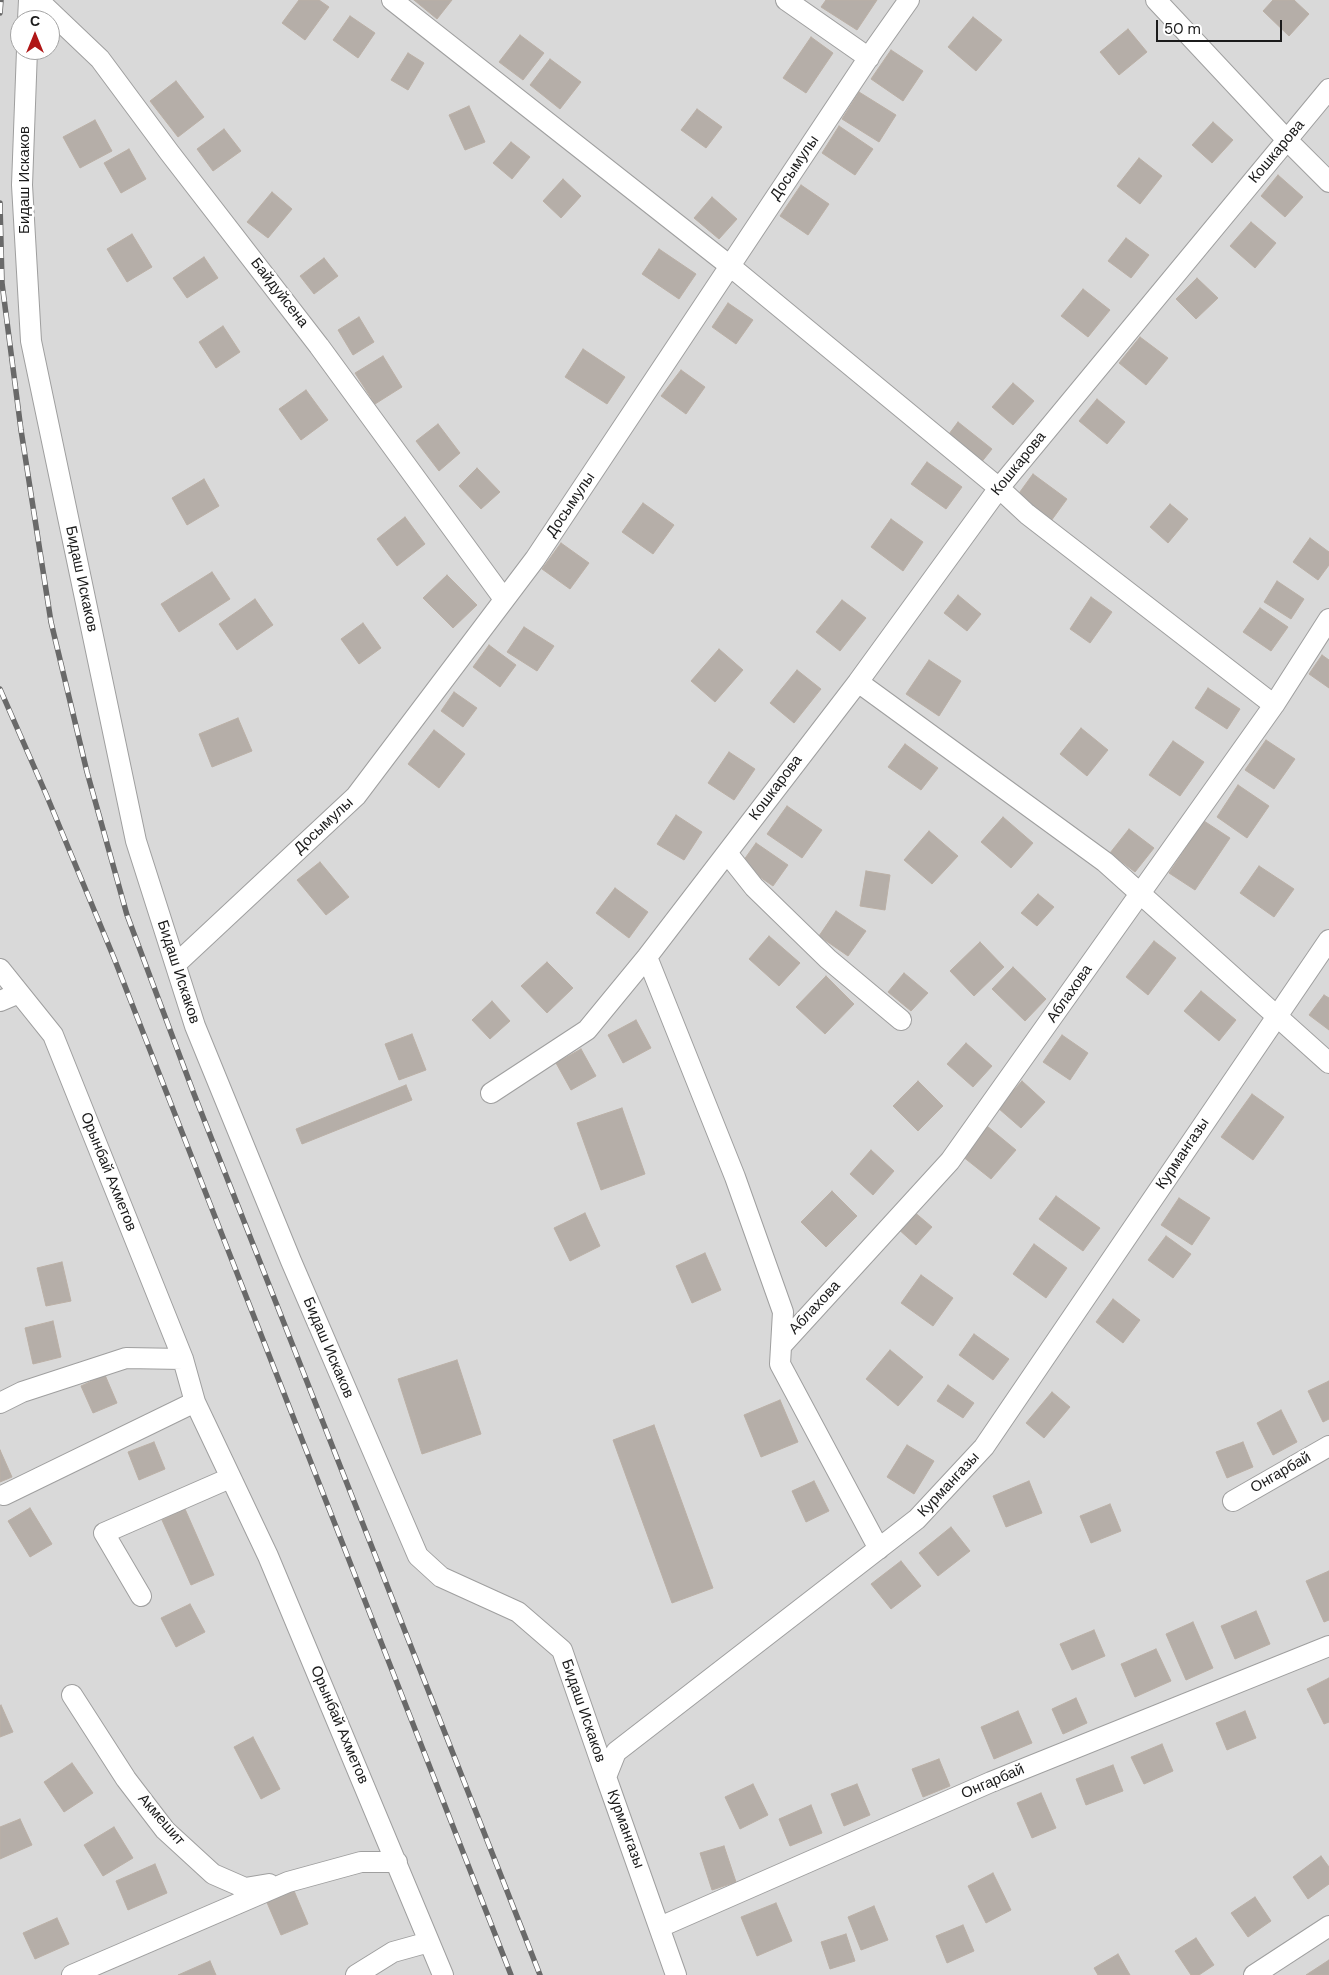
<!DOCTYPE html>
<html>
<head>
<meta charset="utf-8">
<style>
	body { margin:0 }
	#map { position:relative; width:1329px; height:1975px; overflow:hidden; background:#ece9e2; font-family:"DM Sans",sans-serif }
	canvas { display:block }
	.north { position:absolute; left:10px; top:10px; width:50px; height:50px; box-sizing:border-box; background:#fff; border:1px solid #a4a4a4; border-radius:50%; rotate:0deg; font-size:14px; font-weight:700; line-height:20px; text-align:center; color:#1b1b1b }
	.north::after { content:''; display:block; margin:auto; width:18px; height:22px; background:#b01717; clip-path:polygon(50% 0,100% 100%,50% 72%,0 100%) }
	.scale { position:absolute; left:1156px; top:20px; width:126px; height:22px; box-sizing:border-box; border:2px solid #1b1b1b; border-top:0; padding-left:6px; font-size:15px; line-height:18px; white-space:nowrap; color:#1b1b1b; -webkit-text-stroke:4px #fff; paint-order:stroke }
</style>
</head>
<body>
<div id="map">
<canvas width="1329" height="1975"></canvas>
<div class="north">С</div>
<div class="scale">50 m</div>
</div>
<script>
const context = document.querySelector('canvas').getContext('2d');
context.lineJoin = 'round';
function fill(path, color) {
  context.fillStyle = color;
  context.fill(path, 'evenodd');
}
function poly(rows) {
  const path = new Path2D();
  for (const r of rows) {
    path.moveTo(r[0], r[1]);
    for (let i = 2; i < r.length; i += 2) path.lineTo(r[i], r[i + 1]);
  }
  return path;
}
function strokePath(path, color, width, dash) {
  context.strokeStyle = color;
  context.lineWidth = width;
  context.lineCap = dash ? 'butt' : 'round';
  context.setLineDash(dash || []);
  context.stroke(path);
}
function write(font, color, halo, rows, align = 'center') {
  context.font = font + ' "DM Sans",sans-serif';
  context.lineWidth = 5;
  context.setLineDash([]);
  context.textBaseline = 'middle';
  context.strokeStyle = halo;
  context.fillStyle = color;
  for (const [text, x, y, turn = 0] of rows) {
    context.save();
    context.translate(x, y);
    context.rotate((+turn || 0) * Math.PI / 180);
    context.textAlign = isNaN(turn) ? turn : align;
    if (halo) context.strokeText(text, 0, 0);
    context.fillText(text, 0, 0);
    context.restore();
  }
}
fill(poly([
	[0,0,1329,0,1329,1975,0,1975],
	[20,20,50,20,50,50,20,50]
]), '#d9d9d9');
const building = poly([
	[299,0,319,0,329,7,305,40,282,23,299,0],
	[414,0,452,0,437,19,414,0],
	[826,0,877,0,857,30,821,7,826,0],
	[1273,0,1294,0,1309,14,1289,36,1263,11,1273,0],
	[350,16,375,33,358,58,333,40,350,16],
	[973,17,1002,40,976,71,948,47,973,17],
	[1128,29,1147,52,1119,75,1100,52,1128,29],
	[520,35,544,53,523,80,499,62,520,35],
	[811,37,833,53,806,93,783,78,811,37],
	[891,50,923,71,903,101,871,79,891,50],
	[408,53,424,63,408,90,391,80,408,53],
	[550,59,581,82,560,109,530,85,550,59],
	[176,81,204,117,178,137,150,101,176,81],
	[859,92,896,115,879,142,842,119,859,92],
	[469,106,485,142,465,150,449,115,469,106],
	[697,109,722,127,706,148,681,130,697,109],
	[95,120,112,151,80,168,63,137,95,120],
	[1213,122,1233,140,1212,163,1192,145,1213,122],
	[839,126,873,149,855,175,822,153,839,126],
	[224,129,241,151,213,171,197,149,224,129],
	[511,142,530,157,512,179,493,163,511,142],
	[129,149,146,179,121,193,104,163,129,149],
	[1139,158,1162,176,1140,204,1117,186,1139,158],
	[1278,175,1303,197,1285,217,1261,196,1278,175],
	[563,179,581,196,561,218,543,201,563,179],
	[801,185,829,204,808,235,780,216,801,185],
	[272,192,292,209,268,238,247,222,272,192],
	[712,197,737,219,719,239,694,218,712,197],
	[1251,222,1276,243,1255,268,1230,246,1251,222],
	[132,234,152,267,127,282,107,249,132,234],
	[1126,238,1149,255,1131,278,1108,261,1126,238],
	[659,249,696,274,679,299,642,274,659,249],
	[204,257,218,278,187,298,173,278,204,257],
	[324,258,338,276,314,294,300,276,324,258],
	[1197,278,1218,298,1196,319,1176,299,1197,278],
	[1083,289,1110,310,1088,337,1061,316,1083,289],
	[728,303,753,320,736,344,712,327,728,303],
	[359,317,374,342,353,355,338,330,359,317],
	[223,326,240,352,216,368,199,342,223,326],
	[1140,337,1168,358,1146,385,1119,363,1140,337],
	[583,349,625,377,607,404,565,377,583,349],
	[383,356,402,387,375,404,355,373,383,356],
	[681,370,705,387,686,414,661,396,681,370],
	[1013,383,1034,401,1013,425,992,407,1013,383],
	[306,390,328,420,301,440,279,409,306,390],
	[1097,399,1125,422,1107,444,1079,421,1097,399],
	[958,422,992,449,980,464,946,438,958,422],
	[438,424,460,453,439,471,416,441,438,424],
	[927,462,962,487,946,509,911,484,927,462],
	[477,468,500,492,481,509,459,486,477,468],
	[1033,474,1067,499,1051,521,1017,496,1033,474],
	[204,479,219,506,187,525,172,498,204,479],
	[643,503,674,525,653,554,622,532,643,503],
	[1170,504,1188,519,1168,543,1150,527,1170,504],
	[405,517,425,544,397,566,377,539,405,517],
	[891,519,923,542,903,571,871,547,891,519],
	[1310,538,1329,552,1329,565,1318,580,1293,562,1310,538],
	[561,543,589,563,570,589,542,569,561,543],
	[212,572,230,599,179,632,161,604,212,572],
	[447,575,477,605,453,628,423,598,447,575],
	[1277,581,1304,599,1291,619,1264,602,1277,581],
	[958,595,981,614,967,631,944,613,958,595],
	[1091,597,1112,612,1090,643,1070,629,1091,597],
	[255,599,273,625,237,650,219,624,255,599],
	[842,600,866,618,840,651,816,632,842,600],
	[1260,608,1288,627,1271,651,1243,632,1260,608],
	[363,623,381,648,359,664,341,639,363,623],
	[524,627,554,646,537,671,507,652,524,627],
	[489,645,516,665,500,687,473,667,489,645],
	[719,649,743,670,715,702,691,681,719,649],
	[1322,655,1329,660,1329,688,1309,674,1322,655],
	[929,660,961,681,939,716,906,694,929,660],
	[797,670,821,689,794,723,770,703,797,670],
	[1208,688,1240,709,1227,729,1195,708,1208,688],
	[454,692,477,708,463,727,441,711,454,692],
	[238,718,252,751,212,767,199,734,238,718],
	[1081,728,1108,750,1087,776,1060,754,1081,728],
	[434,730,465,754,439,788,408,764,434,730],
	[1266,740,1295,759,1274,789,1245,770,1266,740],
	[1173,741,1204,762,1180,796,1149,775,1173,741],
	[905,744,938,768,921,790,888,767,905,744],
	[729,752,755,769,734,800,708,783,729,752],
	[1238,785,1269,806,1247,838,1217,817,1238,785],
	[787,806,822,830,802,858,767,834,787,806],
	[676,815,702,832,684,860,657,844,676,815],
	[1003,817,1033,843,1011,868,981,842,1003,817],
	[1204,821,1230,838,1195,890,1169,873,1204,821],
	[1129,829,1154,848,1135,872,1110,853,1129,829],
	[929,831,958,856,932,884,904,860,929,831],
	[756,843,788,865,773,886,741,864,756,843],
	[320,862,349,897,326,915,297,880,320,862],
	[1259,866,1294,889,1274,917,1240,893,1259,866],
	[866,871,890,875,885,910,860,906,866,871],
	[615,888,648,912,629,938,596,913,615,888],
	[1038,894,1054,907,1037,926,1021,913,1038,894],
	[836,911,866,931,848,956,819,936,836,911],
	[769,936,800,963,779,986,749,959,769,936],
	[1154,941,1176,958,1148,995,1126,977,1154,941],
	[980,942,1004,967,974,996,950,971,980,942],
	[547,962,573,988,547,1013,521,986,547,962],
	[1013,967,1046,999,1025,1021,992,989,1013,967],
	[904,973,928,993,911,1011,888,992,904,973],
	[826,976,854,1004,825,1034,796,1007,826,976],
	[1201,991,1236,1020,1219,1041,1184,1011,1201,991],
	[1324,995,1329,998,1329,1030,1309,1015,1324,995],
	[492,1001,510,1021,490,1039,472,1020,492,1001],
	[636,1020,651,1048,623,1063,608,1035,636,1020],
	[412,1034,426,1070,399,1080,385,1044,412,1034],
	[1062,1035,1088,1053,1070,1080,1043,1062,1062,1035],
	[966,1043,992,1066,973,1087,947,1064,966,1043],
	[581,1049,596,1076,571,1090,556,1063,581,1049],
	[918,1081,943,1106,918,1131,893,1106,918,1081],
	[1022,1081,1045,1102,1021,1128,998,1108,1022,1081],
	[406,1085,412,1100,302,1144,296,1129,406,1085],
	[1252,1094,1284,1117,1253,1160,1221,1137,1252,1094],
	[622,1108,645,1174,601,1190,577,1123,622,1108],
	[987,1126,1016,1150,991,1179,962,1156,987,1126],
	[871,1150,894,1171,873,1195,850,1174,871,1150],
	[832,1191,857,1216,826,1247,801,1222,832,1191],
	[1056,1196,1100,1228,1083,1251,1039,1219,1056,1196],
	[1179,1198,1210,1218,1192,1245,1161,1225,1179,1198],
	[913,1211,932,1227,916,1245,897,1228,913,1211],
	[585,1213,600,1246,570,1261,554,1228,585,1213],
	[1166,1236,1191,1254,1173,1278,1148,1260,1166,1236],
	[1034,1244,1067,1268,1046,1298,1013,1274,1034,1244],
	[705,1253,721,1290,692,1303,676,1266,705,1253],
	[62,1262,71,1301,46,1306,37,1268,62,1262],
	[921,1275,953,1298,933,1326,901,1303,921,1275],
	[1113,1299,1140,1320,1123,1343,1096,1322,1113,1299],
	[53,1321,61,1357,33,1364,25,1328,53,1321],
	[974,1334,1009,1359,993,1380,959,1355,974,1334],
	[890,1350,923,1377,898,1406,866,1379,890,1350],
	[457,1360,481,1434,422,1454,398,1379,457,1360],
	[105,1375,117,1403,93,1413,81,1386,105,1375],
	[1329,1381,1329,1419,1323,1422,1308,1391,1329,1381],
	[948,1385,974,1403,963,1418,937,1401,948,1385],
	[1052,1392,1070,1407,1044,1438,1026,1423,1052,1392],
	[780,1400,798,1442,761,1457,744,1415,780,1400],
	[1281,1410,1297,1442,1273,1455,1257,1423,1281,1410],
	[654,1425,713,1588,672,1603,613,1440,654,1425],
	[154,1442,165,1469,139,1480,128,1452,154,1442],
	[1243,1442,1253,1467,1227,1478,1216,1452,1243,1442],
	[907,1445,934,1461,914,1494,887,1477,907,1445],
	[0,1450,12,1477,0,1482,0,1450],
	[814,1481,829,1511,806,1522,792,1491,814,1481],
	[1029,1481,1042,1513,1006,1527,993,1496,1029,1481],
	[1110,1504,1121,1531,1091,1543,1080,1516,1110,1504],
	[30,1508,52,1544,30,1557,8,1521,30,1508],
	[185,1509,214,1575,191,1585,162,1520,185,1509],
	[951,1527,970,1551,938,1576,919,1553,951,1527],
	[901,1561,921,1586,891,1609,871,1584,901,1561],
	[1329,1571,1329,1620,1324,1622,1306,1581,1329,1571],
	[190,1604,205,1632,176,1647,161,1618,190,1604],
	[1256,1611,1270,1644,1235,1659,1221,1626,1256,1611],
	[1193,1622,1213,1668,1186,1680,1166,1634,1193,1622],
	[1094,1630,1105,1656,1072,1670,1060,1644,1094,1630],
	[1156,1649,1171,1681,1135,1697,1121,1664,1156,1649],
	[1329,1678,1329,1722,1324,1724,1307,1689,1329,1678],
	[1076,1698,1087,1723,1063,1734,1052,1709,1076,1698],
	[1,1705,13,1732,0,1737,0,1706,1,1705],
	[1018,1711,1032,1743,994,1759,981,1727,1018,1711],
	[1245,1711,1256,1738,1227,1750,1216,1723,1245,1711],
	[253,1737,280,1789,261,1799,234,1747,253,1737],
	[1162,1744,1173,1771,1144,1784,1131,1757,1162,1744],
	[939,1759,950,1786,923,1797,912,1769,939,1759],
	[72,1763,93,1793,64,1812,44,1782,72,1763],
	[1113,1765,1123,1791,1086,1805,1076,1779,1113,1765],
	[753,1784,768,1815,740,1829,725,1797,753,1784],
	[857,1784,870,1815,844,1826,831,1794,857,1784],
	[1041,1793,1056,1828,1032,1838,1017,1803,1041,1793],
	[811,1805,822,1833,790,1846,779,1819,811,1805],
	[20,1819,32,1845,0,1859,0,1827,20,1819],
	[114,1827,133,1858,103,1876,84,1845,114,1827],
	[724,1846,736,1882,712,1890,700,1853,724,1846],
	[1321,1856,1329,1867,1329,1884,1308,1899,1293,1877,1321,1856],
	[155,1864,167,1893,128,1910,116,1881,155,1864],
	[993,1873,1011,1910,986,1923,968,1886,993,1873],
	[292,1886,308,1924,281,1935,265,1898,292,1886],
	[1255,1897,1271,1921,1248,1937,1231,1913,1255,1897],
	[776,1903,792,1941,757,1956,741,1917,776,1903],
	[874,1906,888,1940,861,1950,848,1917,874,1906],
	[57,1918,69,1944,35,1959,23,1933,57,1918],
	[963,1925,974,1951,947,1963,936,1936,963,1925],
	[846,1934,855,1961,830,1969,821,1942,846,1934],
	[1196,1938,1214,1965,1199,1975,1191,1975,1175,1951,1196,1938],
	[1118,1954,1130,1975,1098,1975,1094,1968,1118,1954],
	[1329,1960,1329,1975,1306,1975,1329,1960],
	[210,1961,216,1975,178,1975,210,1961]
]);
fill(building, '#b5aea8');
strokePath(building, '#bbb0a6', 1);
const minor = poly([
	[38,0,100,59,169,152,319,346,504,599],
	[392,0,730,266,999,488,1027,514,1274,705],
	[786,0,869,58],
	[1156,0,1287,140,1329,182],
	[28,20,29,0],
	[27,50,22,185,31,341,136,841,195,1026,291,1261,418,1556,441,1577,518,1612,562,1650,606,1777],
	[858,682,1105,862,1329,1063],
	[727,853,754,887,828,959,901,1020],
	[647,957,735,1177,783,1312,780,1364,879,1549],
	[176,964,356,796,535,559,873,51,909,0],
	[0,969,53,1035,183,1359,195,1402,268,1556,443,1975],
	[0,1001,19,993],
	[491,1093,587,1030,647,957,858,682,999,488,1329,89],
	[781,1346,950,1161,1274,705,1329,619],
	[0,1403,22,1392,126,1358,183,1359],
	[4,1495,195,1402],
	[1233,1501,1329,1446],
	[141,1596,104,1533,230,1478],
	[72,1695,126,1779,165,1830,213,1874,245,1888,269,1884],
	[660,1927,991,1782,1329,1646],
	[72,1975,288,1882,361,1862,397,1862],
	[356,1975,393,1952,429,1942],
	[676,1975,606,1777,616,1752,917,1519,984,1447,1329,940],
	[1254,1975,1329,1926]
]);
strokePath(minor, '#9f9f9f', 22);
strokePath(minor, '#fff', 20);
const rail = poly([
	[0,13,1,0],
	[0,203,2,283,21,430,51,622,87,772,127,915,194,1094,540,1975],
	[0,689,46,794,114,958,511,1975]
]);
strokePath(rail, '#696969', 5.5);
strokePath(rail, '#fff', 4, [11]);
write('15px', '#1b1b1b', '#fff', [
	["Кошкарова",1277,152,-50],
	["Досымулы",795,168,-56],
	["Бидаш Искаков",25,180,-90],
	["Байдуйсена",279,293,52],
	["Кошкарова",1019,464,-51],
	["Досымулы",571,505,-56],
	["Бидаш Искаков",81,579,78],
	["Кошкарова",776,788,-53],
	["Досымулы",324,826,-43],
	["Бидаш Искаков",178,972,72],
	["Аблахова",1070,994,-55],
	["Курмангазы",1183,1154,-56],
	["Орынбай Ахметов",108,1172,68],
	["Аблахова",815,1308,-47],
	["Бидаш Искаков",328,1348,67],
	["Онгарбай",1281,1473,-30],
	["Курмангазы",949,1485,-47],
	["Бидаш Искаков",583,1711,71],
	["Орынбай Ахметов",339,1725,67],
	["Онгарбай",993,1782,-23],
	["Акмешит",161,1820,49],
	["Курмангазы",625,1829,70]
]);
</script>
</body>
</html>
